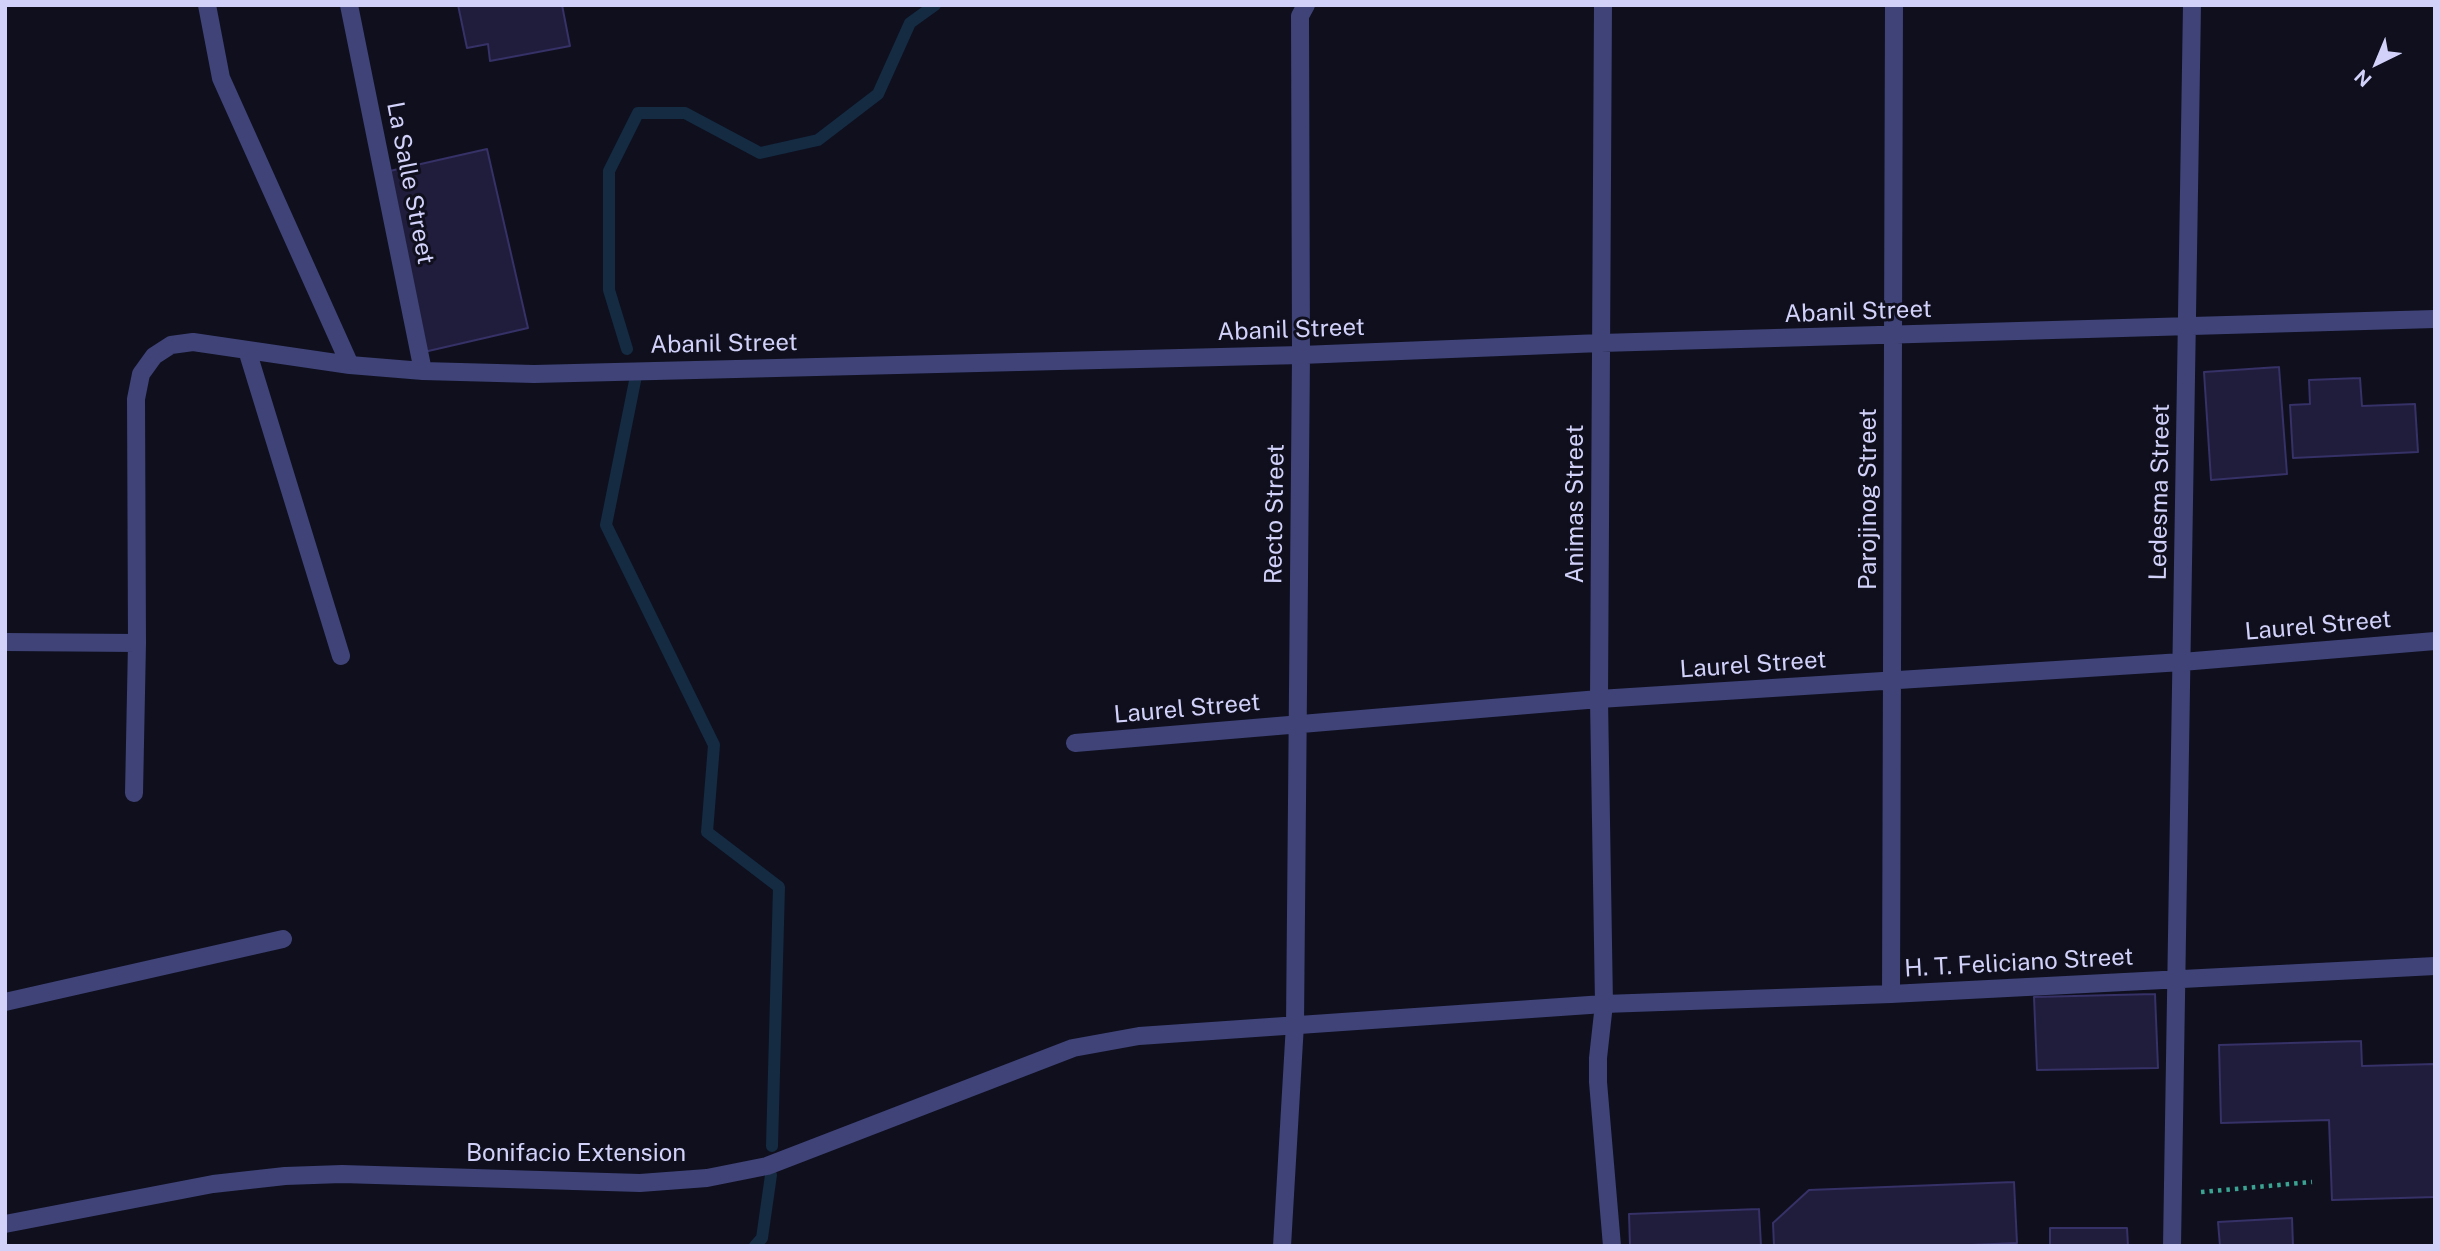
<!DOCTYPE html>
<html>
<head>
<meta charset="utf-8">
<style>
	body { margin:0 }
	#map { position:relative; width:2440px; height:1251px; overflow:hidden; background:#0f0f1e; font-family:"Public Sans",sans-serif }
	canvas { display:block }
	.frame { position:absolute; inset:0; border:7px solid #d1d1fa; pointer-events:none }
	.north { position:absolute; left:2342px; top:28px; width:70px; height:70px; -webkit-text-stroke:5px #0f0f1e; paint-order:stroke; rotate:223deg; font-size:19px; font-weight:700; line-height:28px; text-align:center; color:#d1d1fa }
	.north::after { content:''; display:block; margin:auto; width:24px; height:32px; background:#d1d1fa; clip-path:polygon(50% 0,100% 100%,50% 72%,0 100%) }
</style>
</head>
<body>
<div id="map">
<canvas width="2440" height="1251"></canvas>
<div class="frame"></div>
<div class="north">N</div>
</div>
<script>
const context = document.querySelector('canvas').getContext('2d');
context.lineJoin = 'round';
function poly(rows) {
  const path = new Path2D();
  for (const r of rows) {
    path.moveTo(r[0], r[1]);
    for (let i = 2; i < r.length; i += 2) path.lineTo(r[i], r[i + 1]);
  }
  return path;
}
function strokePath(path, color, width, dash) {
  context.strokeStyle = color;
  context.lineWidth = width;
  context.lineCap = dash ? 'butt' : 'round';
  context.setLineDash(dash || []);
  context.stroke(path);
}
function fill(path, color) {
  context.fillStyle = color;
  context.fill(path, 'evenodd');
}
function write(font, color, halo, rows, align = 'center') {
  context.font = font + ' "Public Sans",sans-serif';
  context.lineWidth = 6;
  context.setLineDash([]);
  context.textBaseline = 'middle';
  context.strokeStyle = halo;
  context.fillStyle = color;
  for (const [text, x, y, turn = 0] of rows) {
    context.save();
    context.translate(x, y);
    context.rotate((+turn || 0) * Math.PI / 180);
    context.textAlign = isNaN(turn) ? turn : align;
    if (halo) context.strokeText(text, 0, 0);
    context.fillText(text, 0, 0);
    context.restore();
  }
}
strokePath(poly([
	[627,349,609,290,609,171,638,113,685,113,760,153,818,140,878,94,910,23,935,5],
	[636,376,606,525,714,745,707,832,779,887,772,1146],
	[755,1246,762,1238,771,1175]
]), '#142b42', 12);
const building = poly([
	[458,5,562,5,570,46,490,61,488,44,467,48,458,5],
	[487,149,528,328,424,352,381,173,487,149],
	[2279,367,2287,474,2211,480,2204,372,2279,367],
	[2360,378,2362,406,2415,404,2418,452,2293,458,2290,405,2310,404,2309,380,2360,378],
	[2155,994,2158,1068,2037,1070,2034,997,2155,994],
	[2361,1041,2362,1066,2435,1064,2435,1197,2332,1200,2329,1120,2221,1123,2219,1045,2361,1041],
	[2014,1182,2017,1243,1948,1246,1774,1246,1773,1223,1809,1190,2014,1182],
	[1759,1209,1761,1246,1630,1246,1629,1214,1759,1209],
	[2292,1218,2293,1246,2220,1246,2218,1222,2292,1218],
	[2050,1228,2127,1228,2128,1246,2050,1246,2050,1228]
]);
fill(building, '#201d3c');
strokePath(building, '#363166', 2);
strokePath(poly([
	[2201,1192,2312,1182]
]), '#3ba391', 4.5, [3.5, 5]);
strokePath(poly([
	[207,5,221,78,350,365],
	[349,5,423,371],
	[1603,5,1599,699,1604,1004,1598,1058,1598,1082,1612,1246],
	[247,350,341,656],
	[5,642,137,643],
	[1075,743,1599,699,2182,662,2435,641],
	[134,793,137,643,136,399,141,374,154,356,171,345,193,342,350,365,423,371,534,374,1301,355,1601,343,2435,319],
	[1891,994,1894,5],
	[5,1002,283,939],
	[5,1224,213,1184,285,1176,342,1174,640,1183,707,1178,767,1166,1073,1048,1139,1036,1604,1004,1891,994,2435,966],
	[1282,1246,1295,1024,1301,355,1300,16,1306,5],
	[2172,1246,2192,5]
]), '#3f4377', 18);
write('24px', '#d1d1fa', '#0f0f1e', [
	["La Salle Street",410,183,79],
	["Abanil Street",1858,312,-2],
	["Abanil Street",1291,330,-2],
	["Abanil Street",724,344,-1],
	["Ledesma Street",2160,492,-89],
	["Parojinog Street",1869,499,-90],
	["Animas Street",1576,504,-90],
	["Recto Street",1275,514,-89],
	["Laurel Street",2318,626,-5],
	["Laurel Street",1753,665,-4],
	["Laurel Street",1187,709,-5],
	["H. T. Feliciano Street",2019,963,-3],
	["Bonifacio Extension",576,1154]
]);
</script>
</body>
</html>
